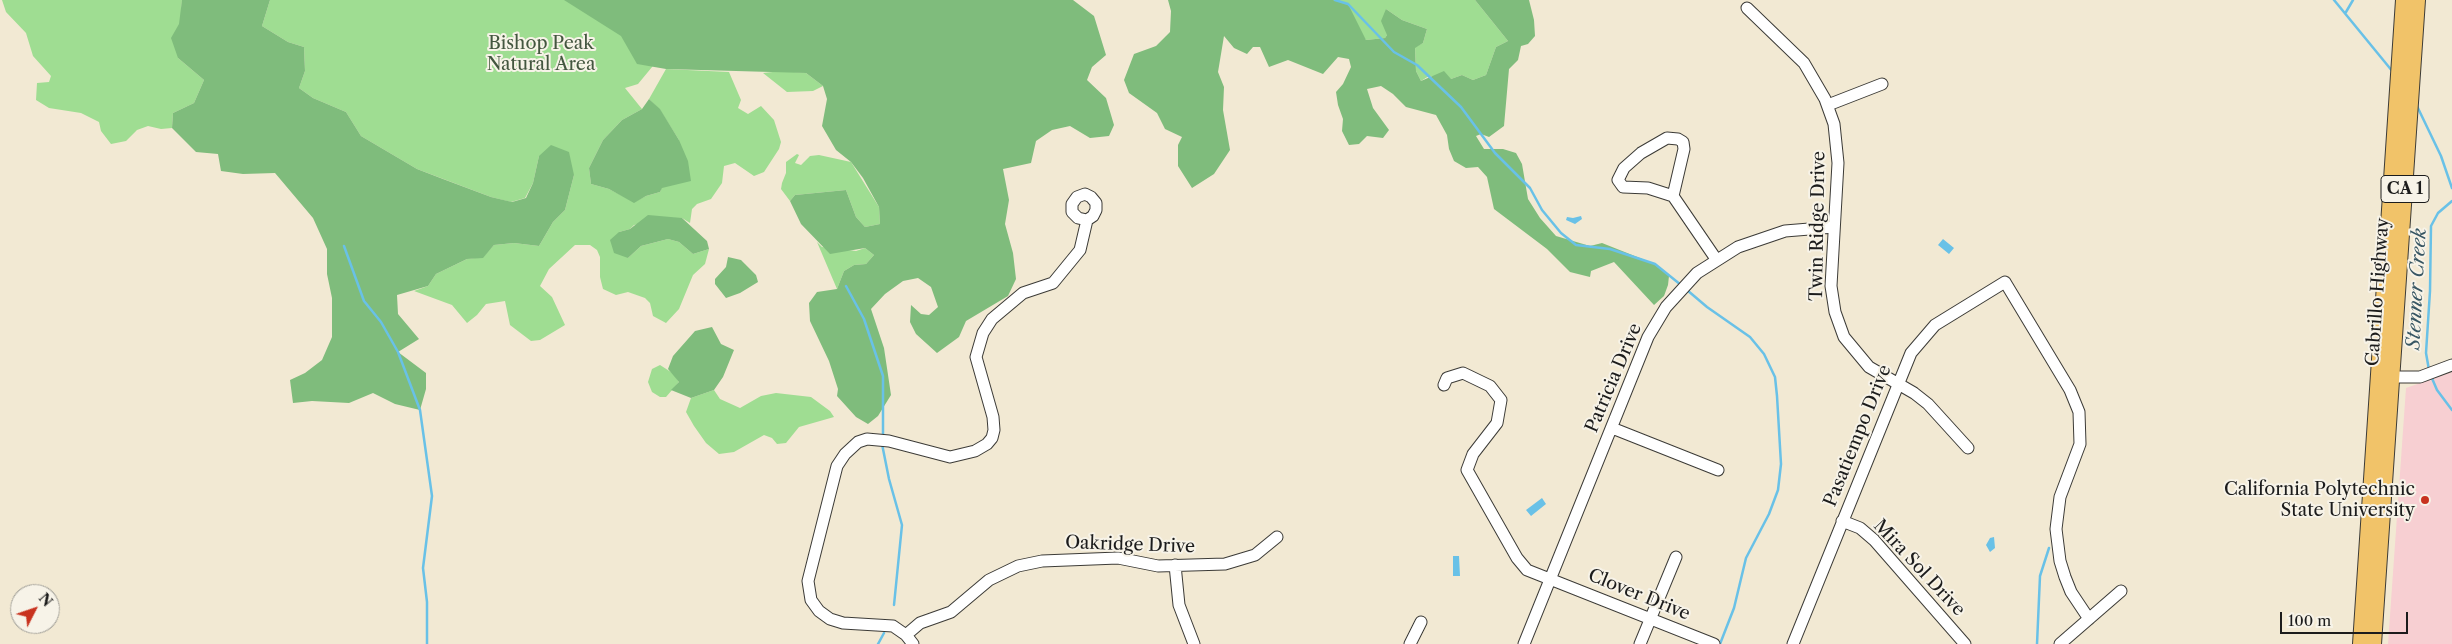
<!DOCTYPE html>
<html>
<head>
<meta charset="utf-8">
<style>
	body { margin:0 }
	#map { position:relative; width:2452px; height:644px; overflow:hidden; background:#f2e9d3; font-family:"Libre Caslon Text",serif }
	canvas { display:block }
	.north { position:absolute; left:10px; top:584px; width:50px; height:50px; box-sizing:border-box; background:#f7f3e8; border:1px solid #9f9d96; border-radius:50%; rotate:49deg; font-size:14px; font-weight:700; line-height:20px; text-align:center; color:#1c1c1c }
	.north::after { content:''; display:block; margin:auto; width:18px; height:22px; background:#c8321e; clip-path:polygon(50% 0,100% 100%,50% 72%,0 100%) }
	.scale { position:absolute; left:2280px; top:612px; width:128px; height:22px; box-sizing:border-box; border:2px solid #1c1c1c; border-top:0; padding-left:6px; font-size:15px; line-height:18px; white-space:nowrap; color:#1c1c1c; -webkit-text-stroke:4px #f7f3e8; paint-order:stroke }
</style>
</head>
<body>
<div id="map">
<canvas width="2452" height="644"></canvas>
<div class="north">N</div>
<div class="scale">100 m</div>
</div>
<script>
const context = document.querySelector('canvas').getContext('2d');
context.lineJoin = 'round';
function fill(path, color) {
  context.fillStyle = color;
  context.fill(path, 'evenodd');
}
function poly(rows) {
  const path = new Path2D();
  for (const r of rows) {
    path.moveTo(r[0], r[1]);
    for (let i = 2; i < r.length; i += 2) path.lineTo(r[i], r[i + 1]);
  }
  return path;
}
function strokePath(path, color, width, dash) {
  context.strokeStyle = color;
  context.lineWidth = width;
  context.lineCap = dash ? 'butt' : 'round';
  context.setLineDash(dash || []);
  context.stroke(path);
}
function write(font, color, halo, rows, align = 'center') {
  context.font = font + ' "Libre Caslon Text",serif';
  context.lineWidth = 4;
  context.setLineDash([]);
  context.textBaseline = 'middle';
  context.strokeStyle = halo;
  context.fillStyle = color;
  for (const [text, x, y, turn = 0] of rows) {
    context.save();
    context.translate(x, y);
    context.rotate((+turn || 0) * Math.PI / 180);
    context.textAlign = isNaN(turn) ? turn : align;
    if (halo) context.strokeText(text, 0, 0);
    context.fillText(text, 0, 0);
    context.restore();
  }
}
fill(poly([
	[2452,372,2452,644,2388,644,2406,388]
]), '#f7cfd2');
fill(poly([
	[2,0,182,0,178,58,204,80,194,103,173,113,172,128,161,129,148,126,137,130,126,141,111,144,101,131,99,122,81,113,49,108,36,100,37,83,49,82,51,76,33,56,26,33,6,12],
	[270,0,722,0,681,32,638,84,625,88,642,109,622,120,603,140,589,168,591,184,609,189,634,202,646,196,660,192,679,140,660,110,649,99,666,69,729,72,741,100,738,108,748,114,761,106,774,120,781,142,779,149,764,172,754,176,735,163,724,166,722,183,711,199,697,204,692,209,690,223,682,218,634,225,630,229,619,232,628,258,641,246,668,239,679,242,693,254,709,249,705,264,693,275,679,309,666,323,653,316,650,303,645,298,628,292,616,295,603,289,600,277,600,257,597,250,590,245,575,245,549,269,540,286,552,297,565,325,540,340,531,341,510,325,505,301,486,304,477,315,467,323,452,305,414,291,428,286,436,274,467,259,483,257,494,245,514,243,539,246,553,222,565,210,574,175,539,156,533,183,525,198,511,202,491,197,417,169,361,136,346,112,313,98,299,88,305,71,304,47,288,42,262,26],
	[1333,0,1475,0,1508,41,1496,47,1486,75,1473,80,1462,75,1451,79,1429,76,1421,81,1416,71,1415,47,1423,43,1427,29,1402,20,1386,9,1387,35,1385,38,1366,40],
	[782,71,806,73,823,86,813,91,787,92,763,73],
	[797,154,799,155,795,163,801,165,810,156,819,155,851,162,879,207,880,224,865,227,856,217,846,190,795,195,790,201,781,189,782,183,786,173,786,162],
	[817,242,822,247,856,251,865,248,874,255,866,264,854,265,844,271,837,289],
	[660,365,674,374,679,382,666,397,660,397,652,392,648,382,652,369],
	[714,390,720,399,740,408,761,396,776,393,811,397,830,411,834,417,799,427,786,443,777,444,772,438,764,435,734,452,719,454,706,443,694,426,686,412,691,398]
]), '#9fdd92');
fill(poly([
	[182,0,270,0,262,26,288,42,304,47,305,71,299,88,313,98,346,112,361,136,417,169,443,179,491,197,512,202,526,198,533,183,539,156,551,145,569,152,574,175,565,210,553,222,539,246,514,243,494,245,483,258,467,259,436,274,428,286,397,295,398,314,419,339,398,352,426,373,426,389,420,410,395,404,373,393,349,403,312,401,293,403,290,380,305,373,322,360,332,337,332,298,327,274,327,249,313,218,275,173,243,174,221,171,218,154,196,152,172,128,173,113,194,103,204,80,178,58,171,38,179,24],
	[564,0,1073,0,1094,16,1106,55,1092,67,1087,80,1106,98,1114,125,1109,136,1090,138,1070,126,1052,130,1036,141,1031,163,1003,169,1009,200,1005,224,1013,253,1016,279,1008,296,966,321,959,337,937,353,916,334,910,322,911,305,921,314,929,315,938,307,931,287,918,278,903,281,885,294,871,309,884,348,891,395,878,416,868,424,856,417,837,396,838,389,829,361,810,321,809,303,817,292,837,289,844,271,854,265,866,264,874,255,865,248,830,254,801,224,790,201,795,195,846,190,856,217,865,227,880,224,879,207,863,178,851,162,836,150,822,126,827,99,823,86,806,73,666,69,637,64,621,36],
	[1168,0,1333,0,1348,4,1366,40,1385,38,1387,35,1381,21,1386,9,1402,20,1427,29,1423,43,1415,48,1416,71,1421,81,1444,71,1451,79,1462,75,1473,80,1486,75,1496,47,1508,41,1475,0,1529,0,1534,20,1535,36,1528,44,1521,46,1518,60,1509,69,1504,126,1489,137,1481,134,1476,136,1484,149,1503,149,1516,153,1522,164,1528,199,1540,218,1556,236,1590,246,1602,243,1655,264,1669,276,1668,285,1664,296,1654,305,1614,262,1591,271,1590,277,1570,272,1547,249,1494,209,1487,177,1478,167,1466,168,1454,161,1449,149,1447,135,1436,115,1406,107,1393,94,1381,86,1367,89,1373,108,1389,130,1383,138,1367,136,1359,144,1349,145,1342,131,1343,119,1338,105,1336,92,1343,84,1351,67,1349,59,1338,57,1323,74,1288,60,1269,67,1260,47,1253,47,1247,54,1234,48,1224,36,1218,72,1224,87,1223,110,1230,150,1214,174,1192,188,1178,166,1178,145,1182,137,1165,129,1157,113,1129,93,1124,80,1134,54,1156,46,1170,32,1171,11],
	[649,99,660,109,679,140,688,161,691,181,662,188,660,192,646,196,634,203,609,189,591,184,589,168,603,140,622,120,642,109],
	[648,215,682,218,707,241,709,249,693,254,679,242,668,239,641,246,628,258,614,253,610,240,619,232,630,229],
	[728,257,741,260,756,275,758,282,740,293,726,298,715,284,715,279,726,267],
	[712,327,721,344,734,350,723,377,714,390,691,398,671,390,679,382,668,369,673,356,695,331]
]), '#7fbc7c');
fill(poly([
	[1581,216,1582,219,1575,224,1566,220,1567,217,1573,218],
	[1943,239,1954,248,1949,254,1938,245],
	[1542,498,1546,504,1531,516,1526,510],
	[1994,537,1995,548,1990,552,1986,545,1990,538],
	[1453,556,1459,556,1460,576,1453,576]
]), '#69c1e7');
strokePath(poly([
	[1335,0,1348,4,1394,52,1417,65,1461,107,1495,153,1530,188,1542,210,1561,233,1576,245,1610,249,1655,264,1681,285],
	[2334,0,2393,72],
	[2346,12,2353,0],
	[2416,104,2441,156,2452,188],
	[344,246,364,301,381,322,398,352,420,410,432,496,423,568,427,602,427,644],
	[846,286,864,319,883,376,883,436],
	[1687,290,1707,307,1750,337,1764,354,1775,377,1777,396,1781,464,1778,490,1769,514,1746,558,1734,608,1720,644],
	[2429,370,2426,353,2430,291,2431,226,2438,213,2452,201],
	[2431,376,2437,390,2452,410],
	[882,444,889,479,902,525,894,605],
	[878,644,884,633],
	[2037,644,2040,576,2049,548]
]), '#69c1e7', 2.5);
const minor = poly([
	[1747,8,1804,63,1825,99,1834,124,1838,163,1831,286,1835,312,1844,337,1869,367,1914,393,1928,404,1968,448],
	[1828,105,1882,84],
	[1667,138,1678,139,1683,142,1684,149,1673,196,1648,188,1623,187,1618,180,1624,168,1641,153,1667,138],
	[1673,196,1716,259],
	[2384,377,2420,377,2452,365],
	[1444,385,1447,378,1463,373,1490,386,1501,400,1497,423,1473,454,1467,470,1517,558,1527,570,1714,644],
	[1612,428,1718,470],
	[1842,521,1860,528,1874,540,1965,644],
	[1175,565,1179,605,1194,644],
	[906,635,920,623,951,612,989,580,1018,566,1042,561,1118,558,1158,566,1225,564,1255,555,1277,537],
	[913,644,906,635,893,626,843,623,830,619,819,611,811,600,808,581,837,466,845,454,858,442,867,439,889,441,950,457,975,451,987,444,992,438,994,430,993,417,976,357,983,333,992,319,1023,293,1053,283,1080,250,1087,220,1093,216,1096,210,1096,203,1091,197,1085,194,1077,197,1072,204,1072,212,1078,218,1087,220],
	[1410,644,1421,622],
	[1524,644,1648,337,1666,307,1697,273,1738,247,1785,231,1834,227],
	[1640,644,1676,557],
	[1793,644,1911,353,1935,325,2005,282,2070,390,2079,412,2080,444,2060,497,2056,529,2060,561,2065,577,2071,592,2089,619],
	[2060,644,2121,591]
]);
const highway = poly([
	[2361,644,2404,0],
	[2373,644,2417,0]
]);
strokePath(minor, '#3c3b37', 13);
strokePath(highway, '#3c3b37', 18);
strokePath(minor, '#fff', 11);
strokePath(highway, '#f1c369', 16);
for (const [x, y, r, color] of [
	[2425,500,5,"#c8321e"]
]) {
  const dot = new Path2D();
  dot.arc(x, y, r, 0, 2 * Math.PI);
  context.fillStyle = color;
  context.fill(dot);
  strokePath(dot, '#f7f3e8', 2);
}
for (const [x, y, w] of [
	[2405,189,48]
]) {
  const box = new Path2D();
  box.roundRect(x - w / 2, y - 13.5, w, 27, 4);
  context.fillStyle = '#f7f3e8';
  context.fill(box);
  strokePath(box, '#1c1c1c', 1);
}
write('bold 16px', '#1c1c1c', null, [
	["CA 1",2405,189]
]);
write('18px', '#43563f', '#f7f3e8', [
	["Bishop Peak",541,44],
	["Natural Area",541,65]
]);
write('18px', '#1c1c1c', '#f7f3e8', [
	["Twin Ridge Drive",1818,226,-89],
	["Cabrillo Highway",2378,292,-86],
	["Patricia Drive",1614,378,-67],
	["Pasatiempo Drive",1858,436,-68],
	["Oakridge Drive",1130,545,2],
	["Mira Sol Drive",1919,568,47],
	["Clover Drive",1639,595,22]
]);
write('18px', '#1c1c1c', '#f7f3e8', [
	["California Polytechnic",2415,490],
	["State University",2415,511]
], 'right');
write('italic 19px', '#375663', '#f7f3e8', [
	["Stenner Creek",2417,289,-87]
]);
</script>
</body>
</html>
